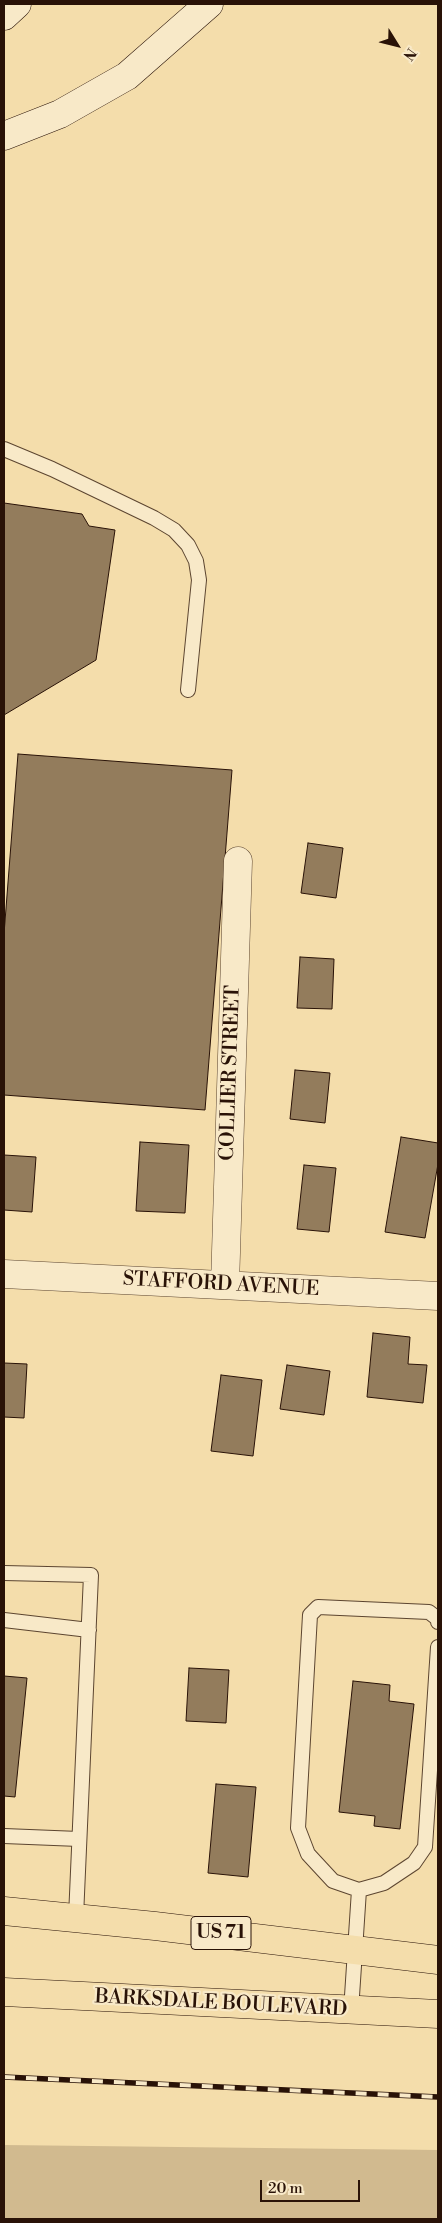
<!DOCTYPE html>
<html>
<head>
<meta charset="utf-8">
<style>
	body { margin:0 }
	#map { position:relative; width:442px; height:2223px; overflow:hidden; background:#f4ddab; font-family:"Libre Bodoni",serif }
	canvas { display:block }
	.frame { position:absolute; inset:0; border:5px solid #291207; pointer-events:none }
	.north { position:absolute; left:372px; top:20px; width:50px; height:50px; -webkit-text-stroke:4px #f8e9c8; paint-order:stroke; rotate:126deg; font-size:14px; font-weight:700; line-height:20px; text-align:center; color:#291207 }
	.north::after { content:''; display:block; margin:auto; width:18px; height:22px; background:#291207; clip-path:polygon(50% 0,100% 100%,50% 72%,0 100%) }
	.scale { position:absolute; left:260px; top:2180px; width:100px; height:22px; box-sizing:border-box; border:2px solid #291207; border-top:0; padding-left:6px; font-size:15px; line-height:18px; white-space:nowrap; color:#291207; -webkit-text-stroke:4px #f8e9c8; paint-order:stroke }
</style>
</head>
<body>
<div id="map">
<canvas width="442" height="2223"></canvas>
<div class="frame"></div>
<div class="north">N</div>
<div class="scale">20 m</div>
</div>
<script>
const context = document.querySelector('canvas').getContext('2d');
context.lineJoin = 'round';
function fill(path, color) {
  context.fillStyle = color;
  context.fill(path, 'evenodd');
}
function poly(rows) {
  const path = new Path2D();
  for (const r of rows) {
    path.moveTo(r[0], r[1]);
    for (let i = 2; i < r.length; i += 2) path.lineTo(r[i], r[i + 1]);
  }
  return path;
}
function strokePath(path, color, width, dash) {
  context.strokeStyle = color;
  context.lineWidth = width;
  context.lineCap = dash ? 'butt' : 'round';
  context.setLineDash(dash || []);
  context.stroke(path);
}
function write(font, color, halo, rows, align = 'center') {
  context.font = font + ' "Libre Bodoni",serif';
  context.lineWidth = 4.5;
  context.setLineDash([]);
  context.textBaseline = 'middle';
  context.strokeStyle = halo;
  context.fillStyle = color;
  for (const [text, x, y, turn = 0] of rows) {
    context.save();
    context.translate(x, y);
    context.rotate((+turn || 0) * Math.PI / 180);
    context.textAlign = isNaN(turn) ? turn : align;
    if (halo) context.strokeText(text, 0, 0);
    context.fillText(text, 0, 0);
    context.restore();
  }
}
fill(poly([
	[4,2145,438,2150,438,2219,4,2219]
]), '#d1ba8f');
const building = poly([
	[4,503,82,514,89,526,115,530,96,660,4,715,4,503],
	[18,754,232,770,205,1110,4,1095,4,934,18,754],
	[308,843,343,848,336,898,301,893,308,843],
	[300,957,334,959,332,1009,297,1008,300,957],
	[295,1070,330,1073,325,1123,290,1119,295,1070],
	[401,1137,438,1143,438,1164,425,1238,385,1232,401,1137],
	[140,1142,189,1145,185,1213,136,1211,140,1142],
	[4,1155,36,1157,32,1212,4,1210,4,1155],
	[304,1165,336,1168,329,1232,297,1229,304,1165],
	[373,1333,410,1337,408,1364,427,1365,423,1403,367,1397,373,1333],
	[4,1363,27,1364,24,1418,4,1417,4,1363],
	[287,1365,330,1371,324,1415,280,1409,287,1365],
	[221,1375,262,1380,253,1456,211,1451,221,1375],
	[189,1668,229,1670,226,1723,186,1721,189,1668],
	[4,1676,27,1678,15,1797,4,1796,4,1676],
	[353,1681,390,1685,389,1701,414,1704,400,1829,374,1826,375,1816,339,1812,353,1681],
	[216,1784,256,1787,248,1877,208,1873,216,1784]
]);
fill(building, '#937c5c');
strokePath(building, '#291207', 1);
const lane = poly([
	[4,449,52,469,154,518,174,530,188,545,196,561,199,580,188,690],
	[4,1573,91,1575,76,1917],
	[4,1620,89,1630],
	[438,1622,438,1619,429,1612,318,1607,310,1615,298,1828,308,1854,333,1881,359,1890,384,1883,414,1863,425,1847,438,1647],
	[4,1836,79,1839],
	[351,2011,359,1890]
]);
const street = poly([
	[4,1274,438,1296],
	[225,1285,238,861]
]);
const secondary = poly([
	[4,16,17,4],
	[4,136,60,114,127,76,209,4]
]);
const primary = poly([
	[4,1911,155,1926,438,1960],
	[4,1992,438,2014]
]);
strokePath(lane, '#5c4530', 16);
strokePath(street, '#5c4530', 29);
strokePath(secondary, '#291207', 29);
strokePath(primary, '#291207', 29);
strokePath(lane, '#f8e9c8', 14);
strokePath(street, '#f8e9c8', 28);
strokePath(secondary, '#f8e9c8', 28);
strokePath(primary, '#f4ddab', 28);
const rail = poly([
	[4,2077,438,2097]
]);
strokePath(rail, '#291207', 5.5);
strokePath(rail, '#f8e9c8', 4, [11]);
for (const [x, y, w] of [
	[221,1933,60]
]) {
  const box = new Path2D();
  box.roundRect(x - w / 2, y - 16.5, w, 33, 4);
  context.fillStyle = '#f8e9c8';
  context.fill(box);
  strokePath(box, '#291207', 1);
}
write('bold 19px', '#291207', null, [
	["US 71",221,1933]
]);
write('20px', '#291207', '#f8e9c8', [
	["COLLIER STREET",231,1073,-88],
	["STAFFORD AVENUE",221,1285,3],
	["BARKSDALE BOULEVARD",221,2004,3]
]);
</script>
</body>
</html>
